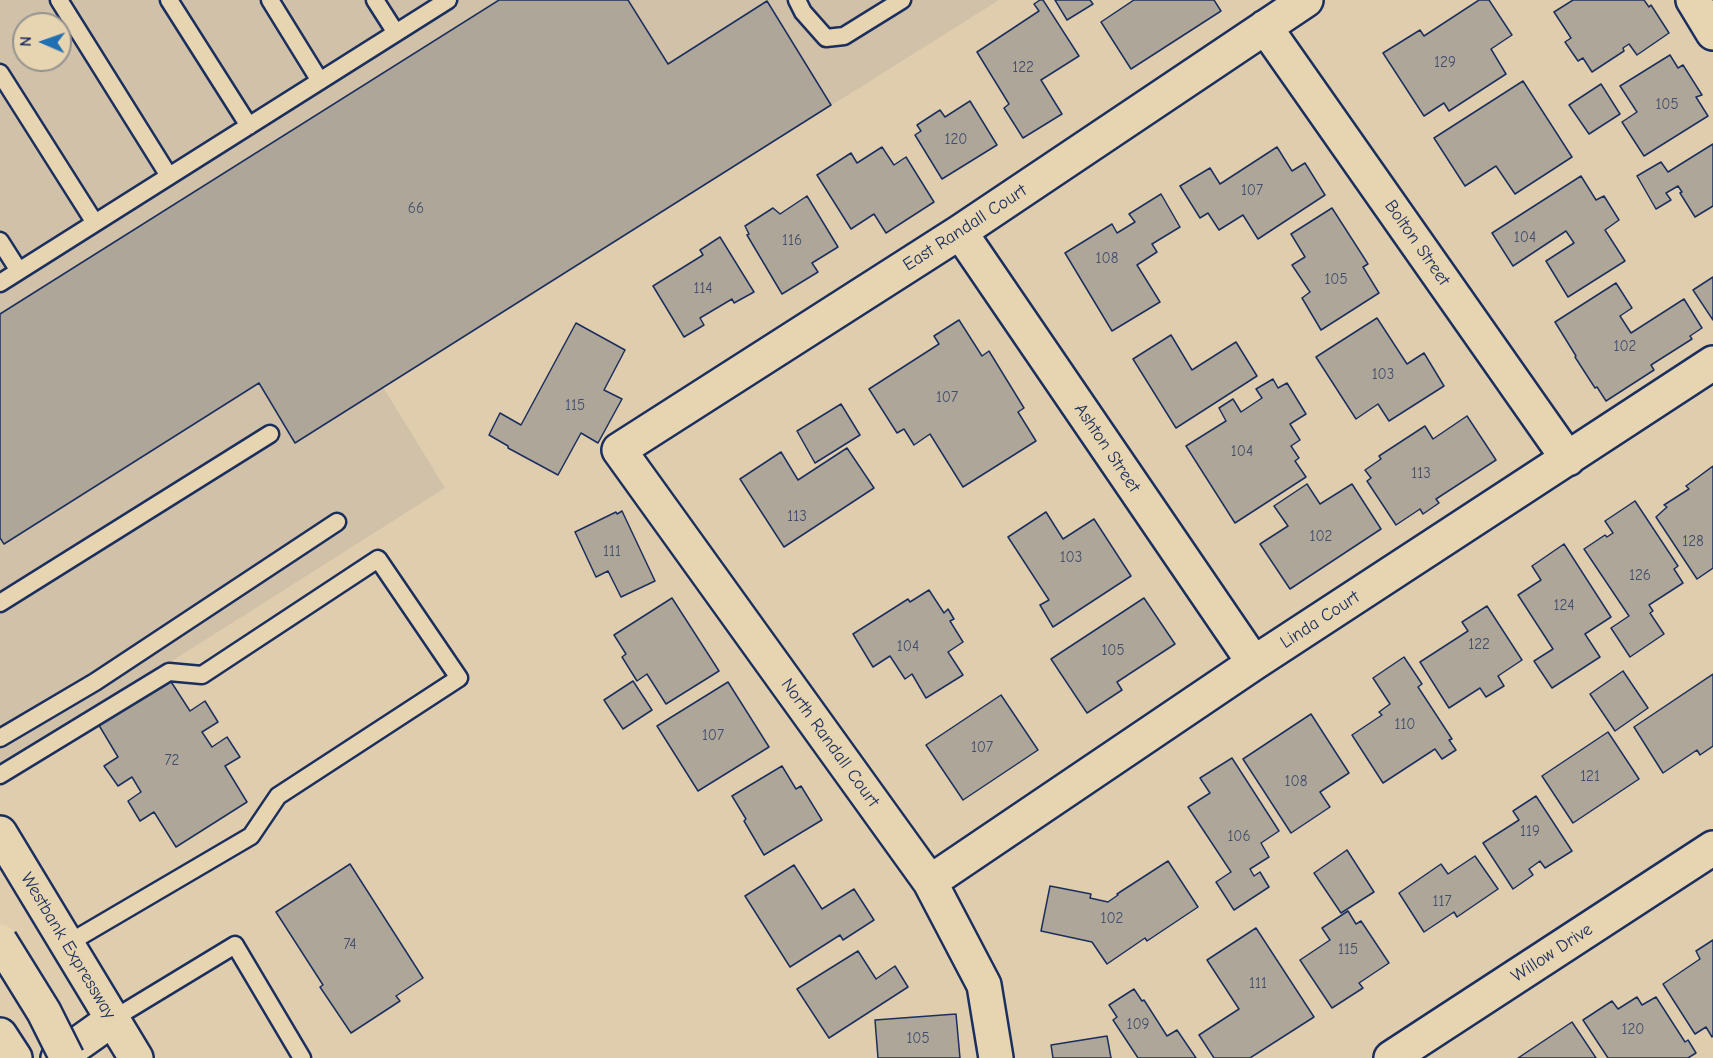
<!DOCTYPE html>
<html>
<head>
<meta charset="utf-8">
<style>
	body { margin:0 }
	#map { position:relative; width:1713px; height:1058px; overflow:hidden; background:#dfcdae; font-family:"Comic Neue",sans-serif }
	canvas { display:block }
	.north { position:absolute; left:12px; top:12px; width:60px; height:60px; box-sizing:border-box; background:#e7d4b1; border:2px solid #959290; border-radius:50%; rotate:272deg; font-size:16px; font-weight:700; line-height:24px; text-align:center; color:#1b2f5e }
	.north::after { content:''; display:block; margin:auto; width:21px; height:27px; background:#1f6fb2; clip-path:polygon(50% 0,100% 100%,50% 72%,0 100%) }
</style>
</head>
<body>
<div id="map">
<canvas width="1713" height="1058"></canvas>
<div class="north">N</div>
</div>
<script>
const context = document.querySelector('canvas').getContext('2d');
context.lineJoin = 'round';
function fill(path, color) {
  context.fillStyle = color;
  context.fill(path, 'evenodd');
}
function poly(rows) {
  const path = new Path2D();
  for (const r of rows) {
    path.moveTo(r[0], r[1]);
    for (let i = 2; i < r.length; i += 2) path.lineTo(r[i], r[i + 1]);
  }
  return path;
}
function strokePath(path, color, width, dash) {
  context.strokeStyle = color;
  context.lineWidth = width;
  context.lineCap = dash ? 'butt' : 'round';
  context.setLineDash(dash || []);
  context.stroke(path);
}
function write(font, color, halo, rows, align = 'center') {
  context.font = font + ' "Comic Neue",sans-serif';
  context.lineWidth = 6;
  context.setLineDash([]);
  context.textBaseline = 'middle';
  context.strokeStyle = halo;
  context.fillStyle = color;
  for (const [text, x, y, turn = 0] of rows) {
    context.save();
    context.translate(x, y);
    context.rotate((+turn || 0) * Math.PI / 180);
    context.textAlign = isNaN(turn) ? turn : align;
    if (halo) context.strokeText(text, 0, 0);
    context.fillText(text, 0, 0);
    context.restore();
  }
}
fill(poly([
	[0,0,999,0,383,387,445,488,3,768,0,762],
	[24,24,60,24,60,60,24,60]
]), '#d0c1a8');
const building = poly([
	[499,0,628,0,668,64,767,1,831,105,295,443,259,383,4,544,0,538,0,314,499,0],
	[1040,0,1043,0,1079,56,1041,80,1062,114,1023,138,1004,108,1009,104,977,52,1039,11,1034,4,1040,0],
	[1055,0,1090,0,1093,4,1067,20,1055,0],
	[1134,0,1214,0,1221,11,1131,69,1101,22,1134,0],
	[1479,0,1489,0,1512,35,1491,49,1506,74,1449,111,1444,103,1424,116,1383,53,1420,30,1424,36,1479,0],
	[1573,0,1644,0,1649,7,1651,5,1669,33,1637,55,1629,44,1623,48,1624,51,1592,72,1583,58,1578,61,1565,42,1571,38,1554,12,1573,0],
	[1670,55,1678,68,1683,65,1702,95,1696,97,1708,116,1644,156,1622,122,1637,112,1620,86,1670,55],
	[1523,81,1572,157,1515,194,1496,166,1465,186,1434,138,1523,81],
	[1601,84,1620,114,1589,134,1569,105,1601,84],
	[970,101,997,145,942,179,915,135,921,131,917,125,940,110,945,117,970,101],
	[1713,144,1713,206,1695,217,1680,193,1682,192,1678,186,1666,193,1671,200,1656,209,1637,176,1661,162,1668,172,1713,144],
	[882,147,894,165,906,157,934,202,886,233,874,214,851,229,817,175,851,153,857,163,882,147],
	[1277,147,1292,171,1305,163,1325,195,1258,239,1243,215,1219,230,1208,213,1200,218,1180,186,1210,168,1220,184,1277,147],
	[1581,176,1596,200,1604,196,1619,220,1605,230,1625,261,1568,297,1546,261,1574,243,1566,231,1513,266,1492,233,1581,176],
	[1161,194,1180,227,1152,244,1157,252,1137,265,1160,302,1112,331,1065,253,1112,224,1117,233,1135,222,1129,214,1161,194],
	[807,196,838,247,812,263,818,272,782,294,747,235,749,234,745,226,773,208,780,214,807,196],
	[1332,208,1368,264,1363,267,1379,293,1321,330,1302,298,1310,292,1292,265,1305,257,1291,234,1332,208],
	[720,237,754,292,734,303,732,299,700,318,704,325,684,337,653,286,703,255,700,250,720,237],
	[1713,277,1713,320,1693,290,1713,277],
	[1616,283,1632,308,1620,316,1631,333,1684,299,1702,328,1690,336,1692,339,1651,365,1654,370,1606,401,1597,387,1595,388,1575,357,1576,356,1555,322,1616,283],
	[1377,318,1407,364,1424,353,1444,386,1389,421,1378,404,1356,419,1316,357,1377,318],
	[959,320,982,356,989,351,1024,408,1018,412,1036,441,963,487,930,434,914,445,904,429,897,433,869,389,939,344,934,336,959,320],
	[576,323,625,350,604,390,622,399,598,443,581,433,558,475,508,448,508,446,489,435,500,413,521,425,576,323],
	[1171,335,1192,370,1236,342,1257,376,1176,428,1133,359,1171,335],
	[1273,379,1278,388,1287,383,1306,414,1290,424,1300,440,1291,446,1299,458,1295,461,1306,477,1235,523,1186,446,1226,421,1219,408,1233,399,1241,412,1262,398,1256,389,1273,379],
	[841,404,860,435,815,463,797,431,841,404],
	[1467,416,1496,460,1436,499,1439,503,1423,514,1420,509,1396,525,1367,481,1371,478,1365,470,1381,459,1379,456,1425,426,1433,439,1467,416],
	[847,448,874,488,784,547,740,479,781,452,798,480,847,448],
	[1713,466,1713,568,1697,579,1656,517,1667,507,1664,505,1689,489,1686,486,1713,466],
	[1307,484,1320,504,1352,484,1381,529,1290,589,1260,544,1288,526,1274,506,1307,484],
	[1635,501,1678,566,1674,569,1683,583,1649,605,1653,611,1650,613,1664,634,1630,657,1611,628,1629,616,1584,549,1605,535,1607,537,1613,533,1605,521,1635,501],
	[622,511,655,581,621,597,608,571,596,577,575,532,616,512,617,514,622,511],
	[1046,512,1063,539,1094,519,1131,576,1053,627,1040,605,1049,600,1008,537,1046,512],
	[1564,544,1611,617,1585,634,1600,657,1552,688,1534,661,1553,649,1518,595,1541,580,1532,566,1564,544],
	[929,590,944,613,948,609,954,619,950,621,963,642,948,652,963,675,926,698,912,674,905,679,890,656,873,667,853,634,908,599,910,602,929,590],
	[672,598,719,671,666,704,647,674,637,681,622,657,626,654,614,635,672,598],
	[1144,598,1175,644,1117,682,1122,690,1087,713,1051,659,1144,598],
	[1487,606,1522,660,1498,676,1504,686,1486,697,1480,688,1449,708,1420,662,1468,631,1462,622,1487,606],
	[1404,657,1422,684,1418,687,1452,739,1449,740,1456,750,1442,759,1435,749,1383,783,1352,735,1382,715,1379,712,1390,704,1373,678,1404,657],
	[1623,671,1648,708,1615,731,1590,694,1623,671],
	[1713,674,1713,746,1700,755,1697,750,1663,773,1634,727,1713,674],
	[168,677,190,711,205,701,218,722,202,732,212,747,227,737,240,757,225,766,247,802,176,847,154,812,140,821,128,801,141,792,132,777,118,786,104,766,118,757,97,722,168,677],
	[633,681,652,710,623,729,604,700,633,681],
	[728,682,769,747,698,791,657,726,728,682],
	[1001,695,1038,750,963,800,926,745,1001,695],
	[1311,714,1349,773,1320,792,1330,807,1291,833,1243,759,1311,714],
	[1608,732,1639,779,1573,823,1542,776,1608,732],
	[1232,758,1279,831,1261,843,1269,857,1250,869,1254,876,1260,872,1269,887,1234,910,1216,882,1231,872,1188,807,1210,793,1200,778,1232,758],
	[782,766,796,789,801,786,822,820,764,855,744,821,746,819,732,796,782,766],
	[1536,796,1572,851,1545,868,1540,861,1529,869,1533,875,1513,889,1483,843,1519,820,1513,811,1536,796],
	[1347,850,1374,892,1341,913,1314,873,1347,850],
	[1475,856,1498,889,1457,917,1454,912,1424,932,1399,893,1441,864,1448,874,1475,856],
	[1168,861,1198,907,1147,941,1145,938,1107,964,1092,942,1041,931,1050,886,1091,894,1090,898,1108,902,1118,895,1117,894,1168,861],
	[350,864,423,978,396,996,400,1001,351,1033,320,987,323,985,276,912,350,864],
	[794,865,822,909,854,889,874,920,843,940,840,935,790,967,745,896,794,865],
	[1348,911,1356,924,1361,921,1389,963,1359,983,1363,988,1332,1008,1300,960,1330,940,1322,928,1348,911],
	[1256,928,1314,1017,1250,1058,1214,1058,1199,1035,1239,1009,1207,960,1256,928],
	[1713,940,1713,1036,1712,1037,1706,1027,1695,1034,1663,984,1700,959,1696,951,1713,940],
	[858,951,876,979,895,966,908,987,829,1038,797,989,858,951],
	[1134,989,1142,1001,1144,1000,1167,1036,1177,1030,1196,1058,1138,1058,1113,1020,1117,1017,1109,1005,1134,989],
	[1637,997,1642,1005,1656,997,1685,1042,1688,1040,1696,1053,1688,1058,1608,1058,1583,1020,1612,1001,1618,1009,1637,997],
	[956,1014,960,1058,878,1058,875,1020,956,1014],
	[1572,1022,1596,1058,1518,1058,1572,1022],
	[1107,1036,1111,1058,1053,1058,1051,1045,1107,1036]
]);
fill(building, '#aea699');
strokePath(building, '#1b2f5e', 1.5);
const service = poly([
	[59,0,169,176],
	[169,0,249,126],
	[270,0,320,81],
	[375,0,396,33],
	[797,0,803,12,826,38,844,36,902,0],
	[0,73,95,223],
	[0,241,19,271],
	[0,283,448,0],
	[0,603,270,434],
	[0,738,95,682,337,522],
	[0,775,169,672,202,675,378,559,459,678,278,796,251,836,67,944],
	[113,1019,235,945,302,1058]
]);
const minor = poly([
	[1693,0,1713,33],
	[1265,27,1568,459],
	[960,232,1254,663],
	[930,882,1254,663,1713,363],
	[58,1058,113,1019],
	[996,1058,984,985,930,882,619,450,960,232,1306,0],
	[1391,1058,1713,848]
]);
const secondary = poly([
	[0,833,136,1058]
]);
const motorway = poly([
	[0,1035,15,1058]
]);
strokePath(service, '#1b2f5e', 21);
strokePath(minor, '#1b2f5e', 38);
strokePath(secondary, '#1b2f5e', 38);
strokePath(motorway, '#1b2f5e', 38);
strokePath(service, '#e7d4b1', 16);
strokePath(minor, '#e7d4b1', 33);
strokePath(secondary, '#e7d4b1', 33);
strokePath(motorway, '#e7d4b1', 33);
const motorwayBridge = poly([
	[0,941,44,1012,67,1058]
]);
strokePath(motorwayBridge, '#1b2f5e', 38, []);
strokePath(motorwayBridge, '#e7d4b1', 33);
write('15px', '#404d6d', null, [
	["129",1445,63],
	["122",1023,68],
	["105",1667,105],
	["120",956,140],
	["107",1252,191],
	["66",416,209],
	["104",1525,238],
	["116",792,241],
	["108",1107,259],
	["105",1336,280],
	["114",703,289],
	["102",1625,347],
	["103",1383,375],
	["107",947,398],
	["115",575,406],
	["104",1242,452],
	["113",1421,474],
	["113",797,517],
	["102",1321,537],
	["128",1693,542],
	["111",612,552],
	["103",1071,558],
	["126",1640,576],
	["124",1564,606],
	["122",1479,645],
	["104",908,647],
	["105",1113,651],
	["110",1405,725],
	["107",713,736],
	["107",982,748],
	["72",172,761],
	["121",1590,777],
	["108",1296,782],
	["119",1530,832],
	["106",1239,837],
	["117",1442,902],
	["102",1112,919],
	["74",350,945],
	["115",1348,950],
	["111",1258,984],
	["109",1138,1025],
	["120",1633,1030],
	["105",918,1039]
]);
write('18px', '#1b2f5e', '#e7d4b1', [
	["East Randall Court",965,228,-33],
	["Bolton Street",1417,243,55],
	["Ashton Street",1107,448,56],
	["Linda Court",1320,620,-33],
	["North Randall Court",830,743,54],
	["Westbank Expressway",68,946,59],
	["Willow Drive",1552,953,-33]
]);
</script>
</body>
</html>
